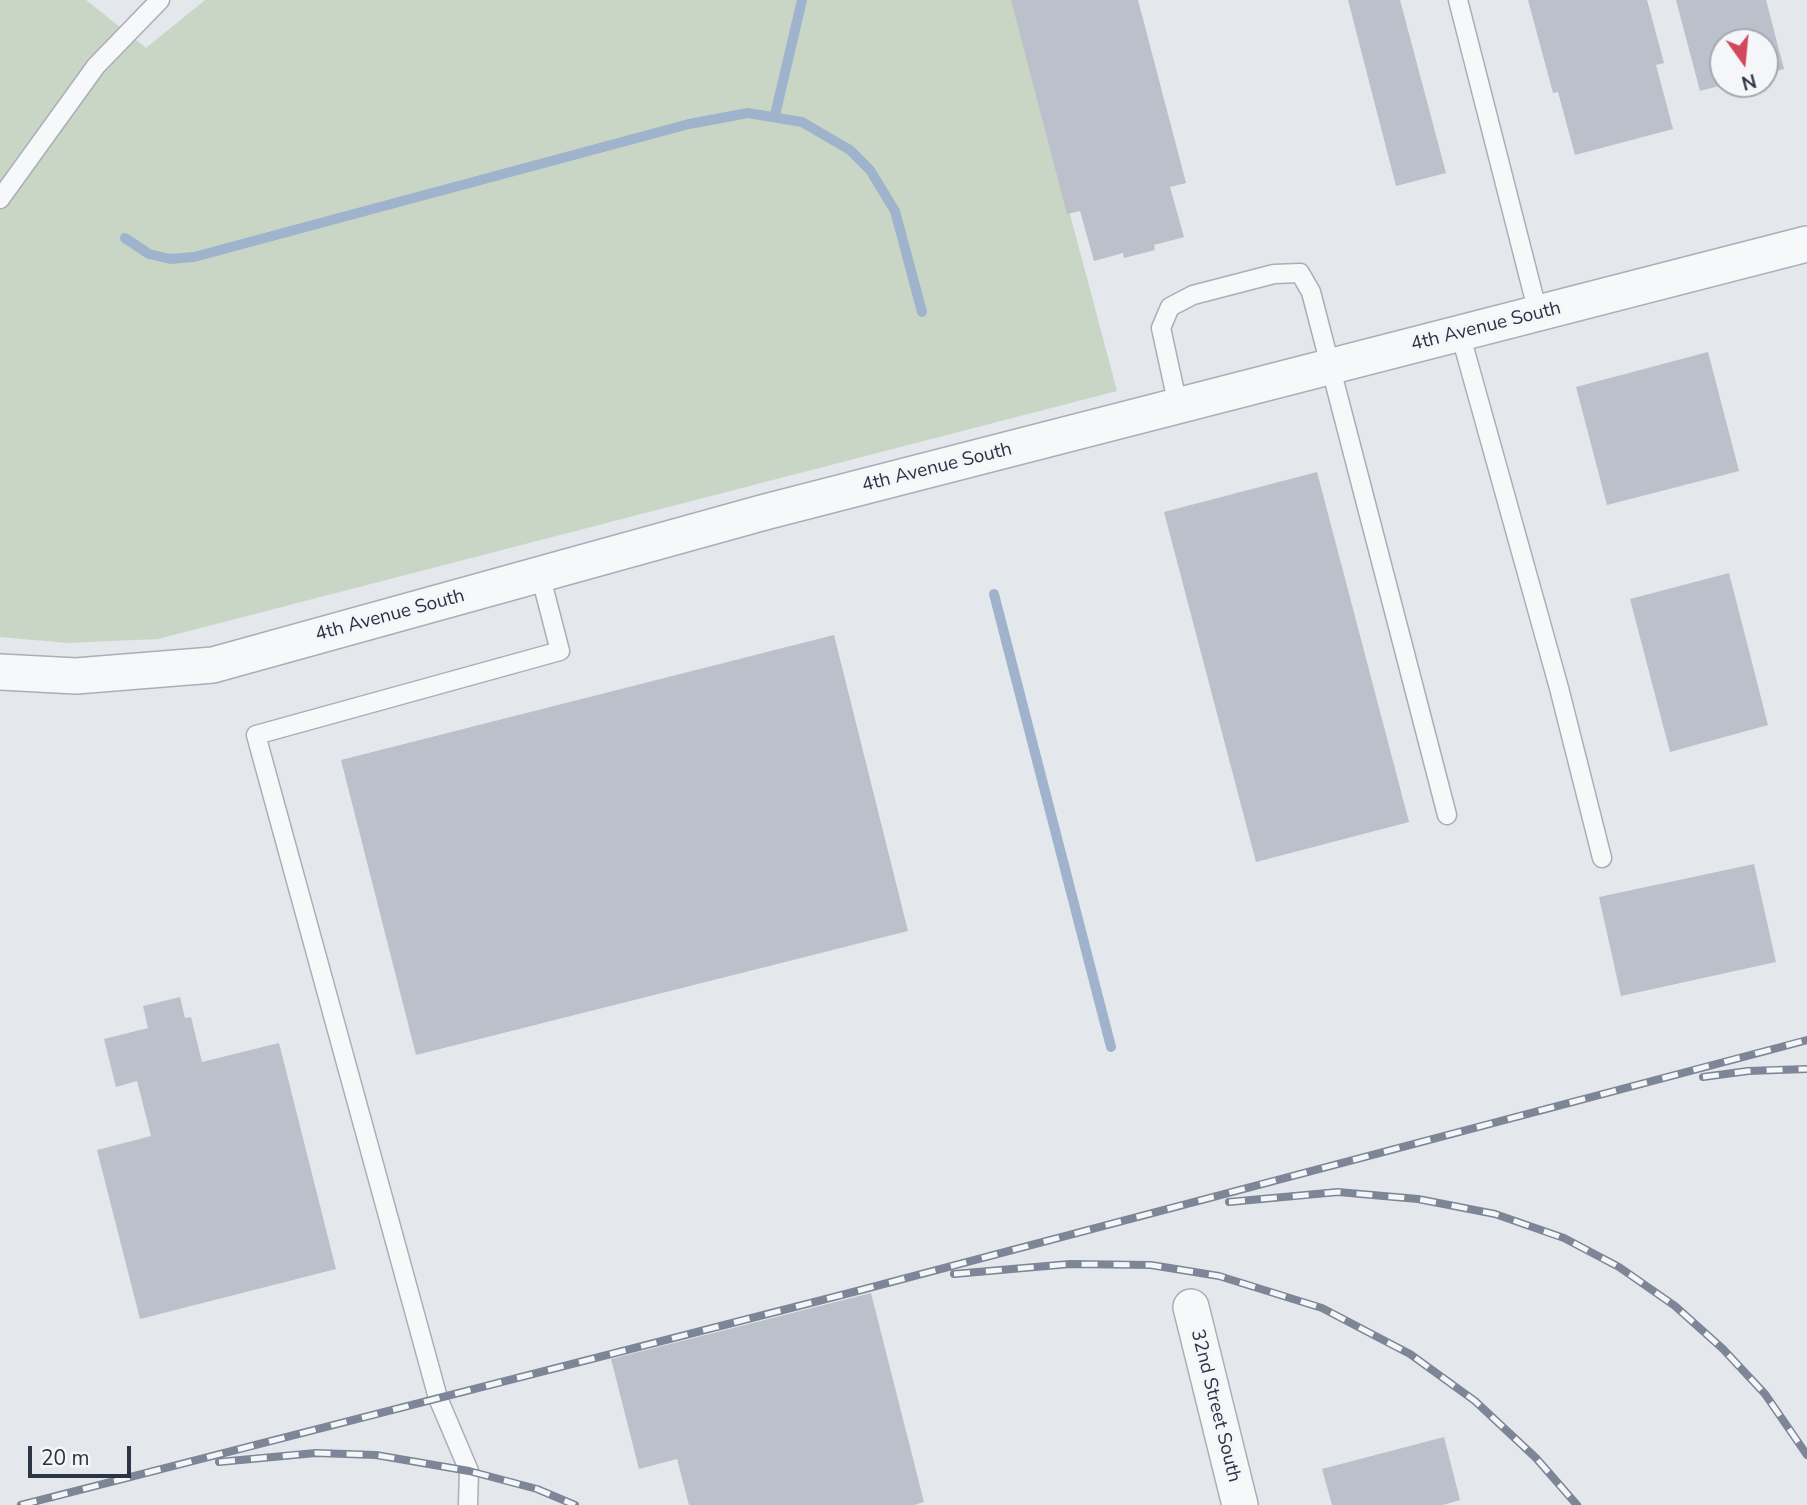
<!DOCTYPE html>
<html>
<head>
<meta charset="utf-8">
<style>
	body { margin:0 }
	#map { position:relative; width:1807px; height:1505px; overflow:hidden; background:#e4e7ec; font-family:"Nunito Sans",sans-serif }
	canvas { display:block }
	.north { position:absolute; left:1709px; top:28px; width:70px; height:70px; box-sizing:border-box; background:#f4f6f9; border:2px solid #a4a8b1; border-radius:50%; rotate:165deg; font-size:19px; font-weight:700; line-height:28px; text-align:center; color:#2b3445 }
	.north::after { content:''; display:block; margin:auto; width:24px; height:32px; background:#d1495b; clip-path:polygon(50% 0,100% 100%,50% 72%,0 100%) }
	.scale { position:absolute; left:28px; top:1446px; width:103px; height:32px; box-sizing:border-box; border:4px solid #2b3445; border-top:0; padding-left:9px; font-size:21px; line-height:24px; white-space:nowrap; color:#2b3445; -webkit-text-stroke:5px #f4f6f9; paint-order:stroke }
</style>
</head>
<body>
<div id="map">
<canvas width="1807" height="1505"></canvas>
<div class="north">N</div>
<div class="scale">20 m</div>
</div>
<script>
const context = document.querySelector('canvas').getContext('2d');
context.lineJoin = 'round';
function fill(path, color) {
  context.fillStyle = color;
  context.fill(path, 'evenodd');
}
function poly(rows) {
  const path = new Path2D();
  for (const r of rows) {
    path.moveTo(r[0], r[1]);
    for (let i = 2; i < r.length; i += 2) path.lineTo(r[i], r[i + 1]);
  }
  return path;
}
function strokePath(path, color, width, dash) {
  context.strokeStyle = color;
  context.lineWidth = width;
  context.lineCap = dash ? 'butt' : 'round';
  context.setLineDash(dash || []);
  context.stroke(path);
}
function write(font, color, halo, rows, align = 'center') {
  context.font = font + ' "Nunito Sans",sans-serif';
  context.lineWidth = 6;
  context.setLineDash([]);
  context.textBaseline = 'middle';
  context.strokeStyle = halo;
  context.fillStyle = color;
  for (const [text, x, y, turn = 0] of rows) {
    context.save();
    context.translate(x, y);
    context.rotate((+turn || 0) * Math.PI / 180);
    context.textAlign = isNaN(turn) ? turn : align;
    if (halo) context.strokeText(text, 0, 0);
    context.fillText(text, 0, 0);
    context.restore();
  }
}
fill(poly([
	[0,0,86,0,146,48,205,0,1013,0,1117,391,158,639,68,643,0,637]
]), '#c9d6c5');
strokePath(poly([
	[775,115,802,0],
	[125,238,149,254,170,259,194,257,689,124,748,113,802,122,850,150,870,170,895,211,922,312],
	[994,594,1111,1047]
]), '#9fb4cc', 10);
fill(poly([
	[1011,0,1138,0,1186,183,1170,187,1184,237,1154,245,1155,250,1124,258,1123,253,1094,261,1080,211,1067,214],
	[1348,0,1400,0,1446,173,1396,186],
	[1528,0,1647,0,1664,63,1656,65,1673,129,1575,155,1558,92,1553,93],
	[1676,0,1766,0,1784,69,1765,74,1765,42,1723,42,1723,85,1700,91],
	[1708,352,1739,471,1607,505,1576,387],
	[1317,472,1409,822,1256,862,1164,512],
	[1729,573,1768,725,1670,752,1630,599],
	[834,635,908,931,416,1055,341,760],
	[1754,864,1776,962,1621,996,1599,897],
	[180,997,185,1018,191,1017,202,1062,279,1043,336,1269,140,1319,97,1150,151,1136,137,1081,116,1087,104,1039,148,1028,143,1006],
	[871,1293,924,1502,914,1505,689,1505,677,1459,639,1469,611,1359],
	[1444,1437,1460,1500,1443,1505,1332,1505,1322,1469]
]), '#bbc0ca');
const service = poly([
	[1458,0,1538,313],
	[0,199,96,66,160,0],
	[1460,333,1559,688,1602,858],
	[1178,406,1161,328,1170,307,1193,295,1274,274,1300,273,1311,292,1447,815],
	[468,1505,469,1471,438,1398,256,735,560,651,540,574]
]);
const minor = poly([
	[0,672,76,676,213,665,765,512,1807,244],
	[1191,1307,1240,1505]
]);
strokePath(service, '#a9aeb7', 21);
strokePath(minor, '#a9aeb7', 38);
strokePath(service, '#f7f8fa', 18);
strokePath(minor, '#f7f8fa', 35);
const rail = poly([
	[1703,1077,1748,1071,1807,1069],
	[1229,1202,1338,1192,1418,1199,1495,1214,1564,1238,1619,1267,1675,1306,1723,1349,1765,1394,1807,1455],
	[954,1274,1070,1264,1151,1265,1219,1276,1322,1308,1410,1354,1475,1401,1536,1458,1577,1505],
	[219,1462,316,1453,376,1455,469,1471,537,1489,575,1505],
	[21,1505,861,1290,1807,1040]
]);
strokePath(rail, '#7d8696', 8);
strokePath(rail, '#f4f6f9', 5, [16]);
write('19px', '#2b3445', '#f4f6f9', [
	["4th Avenue South",1486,327,-14],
	["4th Avenue South",937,468,-14],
	["4th Avenue South",390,616,-15],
	["32nd Street South",1215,1406,76]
]);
</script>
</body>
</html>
